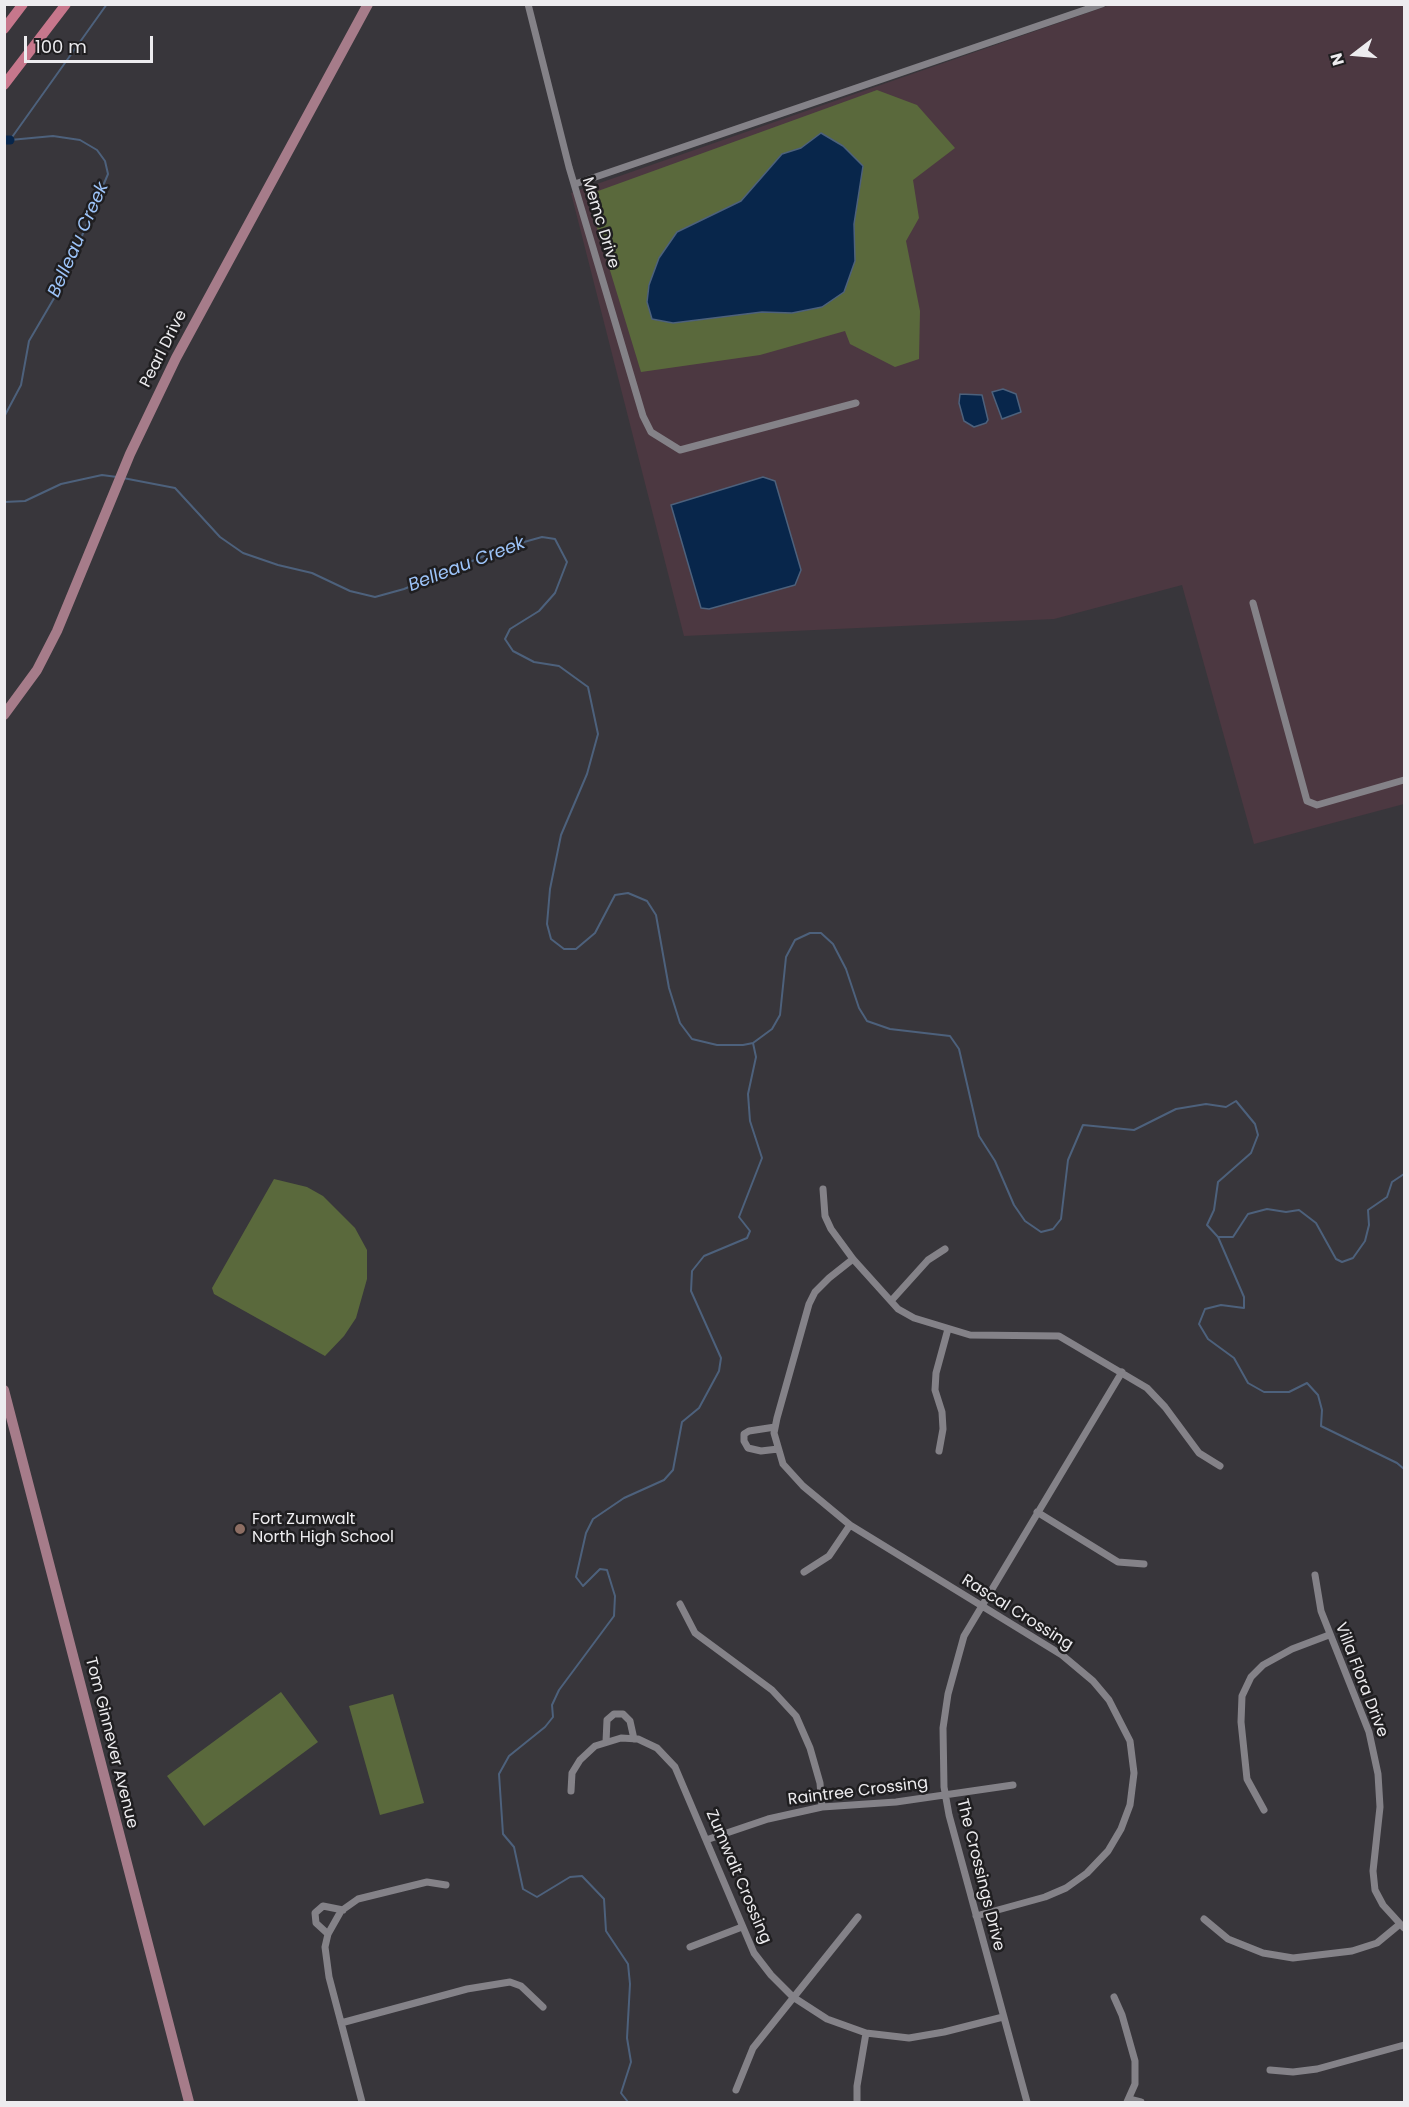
<!DOCTYPE html>
<html>
<head>
<meta charset="utf-8">
<style>
	body { margin:0 }
	#map { position:relative; width:1409px; height:2107px; overflow:hidden; background:#38363b; font-family:Poppins,sans-serif }
	canvas { display:block }
	.frame { position:absolute; inset:0; border:6px solid #edecef; pointer-events:none }
	.north { position:absolute; left:1325px; top:24px; width:60px; height:60px; -webkit-text-stroke:4px #1f1e20; paint-order:stroke; rotate:254deg; font-size:16px; font-weight:700; line-height:24px; text-align:center; color:#edecef }
	.north::after { content:''; display:block; margin:auto; width:21px; height:27px; background:#edecef; clip-path:polygon(50% 0,100% 100%,50% 72%,0 100%) }
	.scale { position:absolute; left:24px; top:36px; width:129px; height:27px; box-sizing:border-box; border:3px solid #edecef; border-top:0; padding-left:8px; font-size:18px; line-height:21px; white-space:nowrap; color:#edecef; -webkit-text-stroke:4px #1f1e20; paint-order:stroke }
</style>
</head>
<body>
<div id="map">
<canvas width="1409" height="2107"></canvas>
<div class="frame"></div>
<div class="north">N</div>
<div class="scale">100 m</div>
</div>
<script>
const context = document.querySelector('canvas').getContext('2d');
context.lineJoin = 'round';
function fill(path, color) {
  context.fillStyle = color;
  context.fill(path, 'evenodd');
}
function poly(rows) {
  const path = new Path2D();
  for (const r of rows) {
    path.moveTo(r[0], r[1]);
    for (let i = 2; i < r.length; i += 2) path.lineTo(r[i], r[i + 1]);
  }
  return path;
}
function strokePath(path, color, width, dash) {
  context.strokeStyle = color;
  context.lineWidth = width;
  context.lineCap = dash ? 'butt' : 'round';
  context.setLineDash(dash || []);
  context.stroke(path);
}
function write(font, color, halo, rows, align = 'center') {
  context.font = font + ' Poppins,sans-serif';
  context.lineWidth = 5;
  context.setLineDash([]);
  context.textBaseline = 'middle';
  context.strokeStyle = halo;
  context.fillStyle = color;
  for (const [text, x, y, turn = 0] of rows) {
    context.save();
    context.translate(x, y);
    context.rotate((+turn || 0) * Math.PI / 180);
    context.textAlign = isNaN(turn) ? turn : align;
    if (halo) context.strokeText(text, 0, 0);
    context.fillText(text, 0, 0);
    context.restore();
  }
}
fill(poly([
	[1110,5,1404,5,1404,804,1254,844,1182,585,1054,619,684,636,571,193]
]), '#4c3841');
fill(poly([
	[877,90,917,105,955,148,913,180,919,218,906,241,920,311,919,359,895,367,850,344,845,331,760,355,641,372,587,195],
	[274,1179,307,1187,323,1196,355,1228,367,1250,367,1279,356,1318,344,1336,325,1356,214,1294,212,1288],
	[281,1692,318,1742,204,1826,167,1776],
	[393,1694,424,1803,380,1815,349,1706]
]), '#5a693c');
const water = poly([
	[821,133,843,146,863,166,854,224,855,261,844,292,822,307,792,313,762,312,673,323,652,319,647,302,649,285,659,258,677,232,741,201,782,154,801,148,821,133],
	[1003,389,1016,394,1021,412,1002,419,992,392,1003,389],
	[960,394,982,395,988,420,986,423,974,427,964,421,959,403,960,394],
	[763,477,775,481,801,570,795,585,709,609,701,608,671,505,763,477]
]);
fill(water, '#08264b');
strokePath(water, '#4d617c', 1.5);
strokePath(poly([
	[10,140,107,4],
	[4,417,21,385,29,341,60,288,108,174,105,161,97,150,80,140,53,136,10,140],
	[123,478,175,488,220,537,243,553,278,565,312,573,350,591,375,597,404,589,506,547,542,537,555,539,567,562,555,593,539,611,510,629,505,639,513,651,534,662,559,666,588,687,598,734,587,774,561,835,550,889,547,924,551,939,564,949,576,949,595,933,615,895,628,893,647,901,656,915,669,988,680,1023,692,1039,717,1045,743,1045,753,1043,772,1029,780,1015,786,957,795,940,810,933,821,933,833,944,846,969,859,1008,867,1021,890,1029,950,1036,959,1049,979,1136,995,1161,1014,1205,1025,1221,1041,1232,1053,1229,1061,1219,1068,1160,1083,1125,1134,1130,1176,1109,1206,1104,1226,1107,1236,1101,1255,1124,1258,1135,1251,1153,1218,1182,1214,1210,1207,1225,1218,1237,1244,1297,1244,1308,1221,1305,1205,1309,1199,1324,1208,1339,1234,1358,1248,1383,1264,1392,1289,1392,1307,1383,1318,1395,1322,1410,1321,1426,1397,1463,1404,1469],
	[4,502,25,501,61,484,102,475,117,477],
	[1218,1237,1233,1237,1248,1214,1267,1209,1286,1212,1299,1210,1316,1223,1336,1259,1342,1262,1353,1258,1365,1241,1369,1225,1368,1210,1387,1197,1392,1182,1404,1174],
	[628,2102,621,2093,631,2062,627,2038,630,1984,628,1964,606,1931,604,1899,582,1876,570,1877,537,1897,523,1889,514,1847,503,1834,499,1774,509,1756,545,1727,553,1717,552,1705,559,1690,614,1616,615,1596,607,1570,600,1569,583,1586,576,1577,586,1533,593,1519,624,1498,664,1480,673,1470,682,1422,699,1408,719,1371,721,1358,691,1291,692,1271,704,1256,747,1238,750,1231,739,1217,762,1158,750,1121,748,1094,756,1057,753,1043]
]), '#4d617c', 2);
strokePath(poly([
	[4,140,10,140]
]), '#08264b', 9);
strokePath(poly([
	[528,4,569,167,643,416,651,432,680,450,856,403],
	[575,184,1102,4],
	[1253,603,1307,801,1317,805,1404,780],
	[823,1189,825,1216,831,1229,853,1259,898,1309,914,1318,970,1335,1059,1336,1147,1388,1165,1407,1199,1453,1220,1466],
	[853,1259,829,1278,815,1292,809,1304,777,1418,774,1433,783,1464,803,1486,850,1525,1062,1655,1093,1681,1109,1700,1130,1741,1134,1773,1130,1805,1121,1829,1108,1851,1087,1873,1066,1888,1045,1897,976,1916],
	[891,1301,928,1260,945,1249],
	[775,1427,749,1431,744,1434,744,1441,748,1448,761,1451,778,1449],
	[939,1451,943,1429,942,1412,935,1390,936,1373,948,1329],
	[1037,1512,1118,1562,1144,1564],
	[804,1572,829,1556,850,1525],
	[1315,1575,1321,1611,1369,1732,1378,1774,1380,1807,1373,1871,1375,1890,1383,1905,1404,1928],
	[680,1604,695,1633,772,1690,796,1716,810,1748,820,1783,822,1807],
	[606,1742,607,1720,614,1714,623,1714,630,1721,634,1739],
	[571,1791,572,1773,580,1760,595,1746,621,1738,638,1739,657,1748,675,1767,754,1953,771,1975,793,1997,827,2019,866,2033,909,2038,944,2032,1003,2017],
	[1264,1810,1247,1779,1241,1722,1242,1696,1251,1677,1263,1665,1292,1649,1329,1635],
	[706,1840,768,1819,822,1807,896,1802,1013,1785],
	[1204,1919,1228,1939,1263,1953,1293,1958,1352,1951,1377,1943,1400,1924],
	[328,1934,316,1923,315,1913,323,1906,343,1910],
	[690,1947,742,1927],
	[1114,1997,1122,2015,1135,2061,1135,2084,1127,2102],
	[341,2023,467,1989,510,1982,521,1986,543,2007],
	[1270,2070,1293,2072,1317,2069,1404,2045],
	[736,2090,753,2048,858,1917],
	[1129,2099,1141,2102],
	[362,2102,329,1977,325,1947,328,1934,341,1911,358,1899,427,1882,446,1885],
	[857,2102,857,2086,866,2033],
	[1027,2102,949,1815,944,1787,943,1728,948,1694,964,1636,1122,1372]
]), '#848288', 7);
strokePath(poly([
	[4,715,37,670,57,631,130,454,176,358,368,4],
	[4,1390,189,2102]
]), '#a67c8a', 10);
strokePath(poly([
	[4,29,23,4],
	[4,85,66,4]
]), '#c7778c', 10);
for (const [x, y, r, color] of [
	[240,1529,6,"#8d6e63"]
]) {
  const dot = new Path2D();
  dot.arc(x, y, r, 0, 2 * Math.PI);
  context.fillStyle = color;
  context.fill(dot);
  strokePath(dot, '#1f1e20', 2);
}
write('16px', '#edecef', '#1f1e20', [
	["Memc Drive",600,223,73],
	["Pearl Drive",164,349,-63],
	["Rascal Crossing",1017,1613,32],
	["Villa Flora Drive",1361,1680,69],
	["Tom Ginnever Avenue",111,1743,76],
	["Raintree Crossing",858,1792,-7],
	["The Crossings Drive",980,1875,76],
	["Zumwalt Crossing",738,1877,67]
]);
write('16px', '#edecef', '#1f1e20', [
	["Fort Zumwalt",252,1520],
	["North High School",252,1538]
], 'left');
write('italic 18px', '#9dc4f9', '#1f1e20', [
	["Belleau Creek",79,240,-66],
	["Belleau Creek",467,565,-21]
]);
</script>
</body>
</html>
